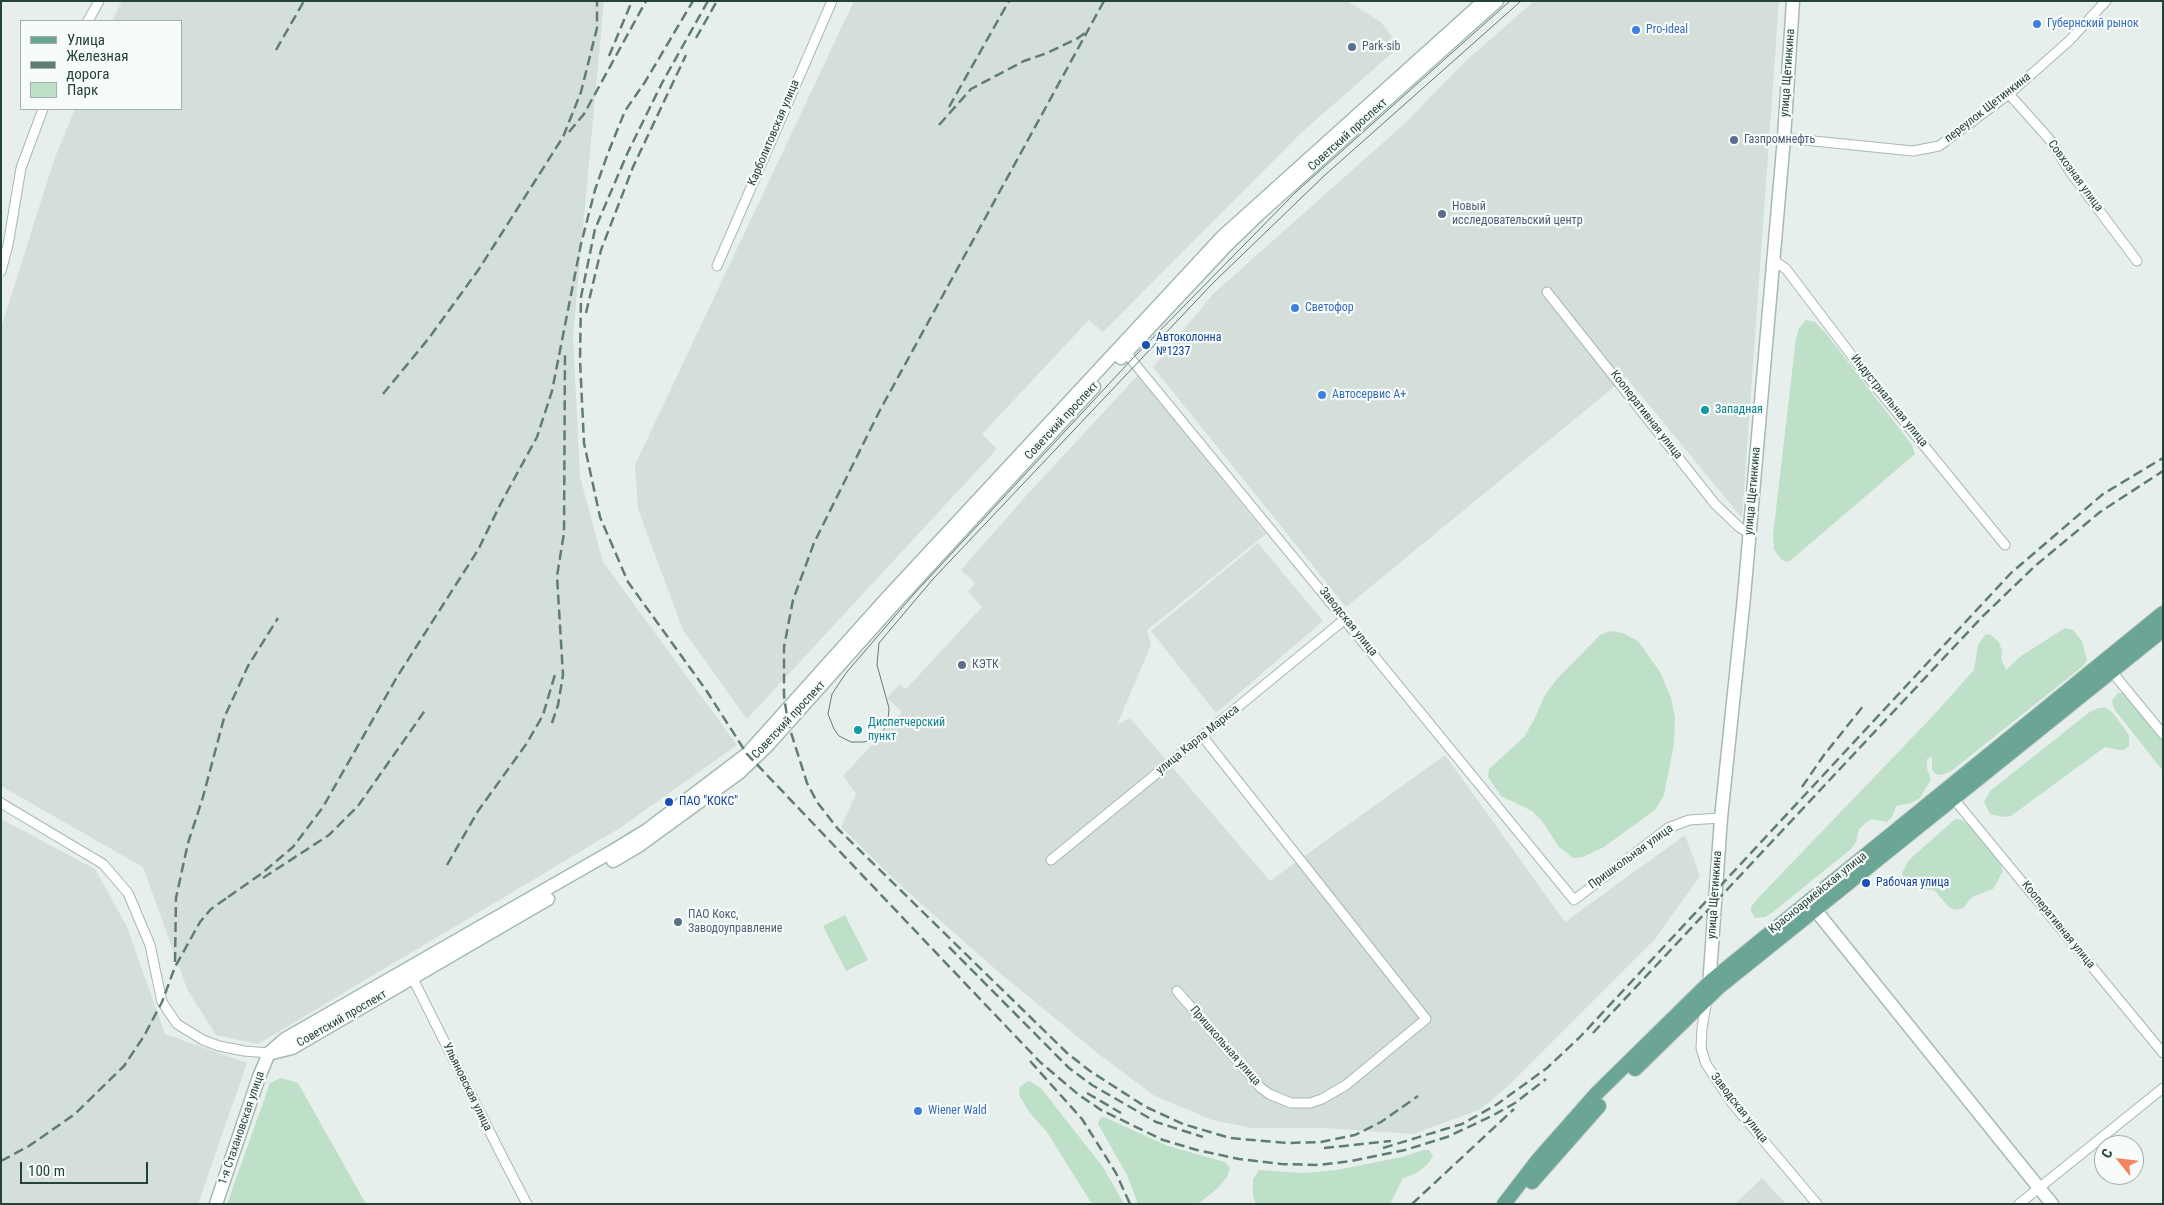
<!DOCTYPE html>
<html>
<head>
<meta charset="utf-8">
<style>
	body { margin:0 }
	#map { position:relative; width:2164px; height:1205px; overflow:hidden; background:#e6efeb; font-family:"Roboto Condensed",sans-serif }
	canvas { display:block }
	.frame { position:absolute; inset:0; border:2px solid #24423a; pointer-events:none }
	.legend { position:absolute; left:20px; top:20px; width:162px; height:90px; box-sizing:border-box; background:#f7fbf9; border:1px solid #a3b1ad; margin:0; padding:6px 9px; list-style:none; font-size:15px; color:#24423a }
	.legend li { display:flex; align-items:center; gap:10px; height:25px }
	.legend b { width:25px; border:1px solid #a3b1ad }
	.north { position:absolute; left:2094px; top:1135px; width:50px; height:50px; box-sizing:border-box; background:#f7fbf9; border:1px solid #a3b1ad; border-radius:50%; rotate:299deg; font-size:14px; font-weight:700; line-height:20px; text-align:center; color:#24423a }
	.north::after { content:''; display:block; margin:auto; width:18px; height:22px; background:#f4845f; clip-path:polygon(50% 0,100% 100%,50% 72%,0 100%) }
	.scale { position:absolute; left:20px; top:1162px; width:128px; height:22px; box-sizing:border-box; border:2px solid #24423a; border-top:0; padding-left:6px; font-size:15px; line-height:18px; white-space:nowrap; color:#24423a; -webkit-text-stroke:4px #f7fbf9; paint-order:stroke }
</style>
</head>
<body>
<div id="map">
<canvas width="2164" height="1205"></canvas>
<div class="frame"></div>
<ul class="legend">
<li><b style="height:6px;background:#6aa596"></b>Улица</li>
<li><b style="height:6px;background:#5f7d75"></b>Железная дорога</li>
<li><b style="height:14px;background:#bfe0c8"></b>Парк</li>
</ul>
<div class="north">С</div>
<div class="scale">100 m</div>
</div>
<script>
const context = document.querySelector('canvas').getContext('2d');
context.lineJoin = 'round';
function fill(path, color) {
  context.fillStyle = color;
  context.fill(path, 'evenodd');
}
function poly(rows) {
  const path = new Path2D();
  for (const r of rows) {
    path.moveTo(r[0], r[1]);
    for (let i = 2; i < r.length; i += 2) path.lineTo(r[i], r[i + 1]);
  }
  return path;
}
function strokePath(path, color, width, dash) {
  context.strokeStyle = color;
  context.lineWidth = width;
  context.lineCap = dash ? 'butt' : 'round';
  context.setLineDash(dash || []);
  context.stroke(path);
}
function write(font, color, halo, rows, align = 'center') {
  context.font = font + ' "Roboto Condensed",sans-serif';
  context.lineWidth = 4.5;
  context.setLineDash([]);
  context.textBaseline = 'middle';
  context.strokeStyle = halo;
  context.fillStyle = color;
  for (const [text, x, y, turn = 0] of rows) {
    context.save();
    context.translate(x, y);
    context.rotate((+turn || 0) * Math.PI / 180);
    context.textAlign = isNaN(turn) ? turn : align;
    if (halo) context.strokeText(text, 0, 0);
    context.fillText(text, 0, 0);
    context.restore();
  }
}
fill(poly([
	[122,1,604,1,573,336,580,477,603,562,737,745,620,828,258,1044,216,1035,187,989,143,867,1,786,1,328,54,160,75,109,181,109,181,21,112,21],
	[854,1,1347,1,1381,22,1399,47,1301,133,1103,332,1089,320,982,434,997,449,747,719,683,630,638,509,635,465],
	[1534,1,1779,1,1742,518,1626,377,1346,607,1153,367,1213,294,1403,125,1467,60],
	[1138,375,1266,534,1147,630,1151,645,1117,725,1130,718,1270,881,1445,755,1565,922,1685,835,1700,876,1655,939,1508,1086,1479,1110,1413,1134,1324,1128,1252,1128,1212,1120,1153,1095,1096,1052,1001,974,900,885,841,827,856,794,843,776,902,712,887,698,900,684,906,689,982,607,968,592,975,583,961,570,1025,497],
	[1258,543,1323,621,1216,713,1151,631],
	[1,819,95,869,127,927,165,1034,247,1063,198,1204,1,1204],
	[1762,1178,1786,1204,1735,1204]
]), '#d4dfda');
fill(poly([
	[1806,320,1815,322,1825,332,1912,445,1915,454,1791,560,1786,562,1781,559,1774,549,1773,535,1796,338,1799,328],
	[2065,628,2073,630,2082,641,2087,660,2083,666,1950,772,1941,775,1936,774,1932,770,1932,757,1927,759,1927,769,1931,779,1920,798,1911,803,1896,806,1892,817,1887,822,1872,819,1866,823,1859,829,1856,842,1851,849,1773,912,1765,917,1755,918,1751,911,1751,907,1759,897,1931,718,1974,670,1978,645,1985,635,1990,634,1999,642,2002,651,2001,659,2006,670,2021,656],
	[1610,631,1623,633,1638,641,1660,672,1671,698,1675,717,1674,744,1664,795,1655,810,1604,847,1583,857,1573,858,1558,846,1542,821,1532,811,1501,796,1488,777,1489,769,1524,737,1534,720,1545,695,1556,680,1600,635],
	[2118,693,2124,693,2128,696,2163,739,2163,771,2114,709,2112,700],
	[2099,708,2106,708,2113,713,2129,735,2129,746,2124,750,2118,750,2105,747,2011,816,2002,817,1990,814,1984,802,1990,791,2091,711],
	[1958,819,1962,820,1976,831,2000,861,2003,871,1993,889,1972,897,1963,908,1955,910,1949,907,1934,890,1916,888,1909,886,1905,882,1902,873,1909,860,1954,820],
	[845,915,868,960,846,971,823,926],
	[281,1078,298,1083,366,1204,227,1204,270,1083],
	[1029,1081,1041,1088,1069,1124,1103,1167,1124,1204,1093,1204,1090,1201,1047,1132,1030,1113,1019,1095,1020,1086],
	[1104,1117,1168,1146,1225,1162,1230,1168,1227,1177,1218,1188,1198,1204,1138,1204,1127,1175,1098,1124,1100,1118],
	[1423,1150,1429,1150,1433,1156,1428,1164,1415,1174,1403,1178,1390,1204,1256,1204,1253,1196,1253,1179,1259,1170,1302,1173,1337,1170,1402,1157]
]), '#bfe0c8');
const street = poly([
	[88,21,99,1],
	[2009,94,2051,141,2071,173,2137,261],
	[1784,138,1913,151,1939,146,2009,94,2069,41,2106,1],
	[1772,259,1786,269,1868,377,2005,545],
	[717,266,832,1],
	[1,271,8,245,21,168,43,109],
	[1547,292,1715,504,1739,527,1749,533],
	[1126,353,1574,900,1668,828,1689,820,1721,818],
	[2108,667,2163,734],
	[1953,798,2163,1053],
	[1,803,103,864,128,893,150,945,162,1002,177,1024,203,1040,219,1046,244,1051,269,1053],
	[1051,860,1345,619],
	[410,973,503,1158,527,1204],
	[1177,991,1261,1088,1269,1094,1291,1103,1310,1103,1322,1099,1346,1085,1426,1019,1203,737],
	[1707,1000,1702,1028,1701,1048,1706,1064,1732,1103,1817,1204],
	[2019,1204,2163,1088]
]);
const secondary = poly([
	[1121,358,1227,245,1259,214,1497,1],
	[613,861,640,845,739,773,768,745,893,605,1094,387],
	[1809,902,2052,1204],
	[1709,987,1721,818,1744,597,1784,138,1793,1],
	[272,1053,292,1048,548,899],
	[216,1204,259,1077,269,1053,285,1039,611,852,647,830,747,754,886,599,1222,237,1484,1]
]);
const primary = poly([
	[1635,1069,1719,987,2163,630],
	[1532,1182,1599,1106],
	[1504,1204,1537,1161,1597,1093,1711,981,2163,613]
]);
strokePath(street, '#a8b8b2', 11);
strokePath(secondary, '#a4bbb3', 15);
strokePath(primary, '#c2cac8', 16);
strokePath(street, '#fff', 9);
strokePath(secondary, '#fff', 12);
strokePath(primary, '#6aa596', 14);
strokePath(poly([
	[1510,1,1297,191,1132,359,914,594,846,673,832,694,828,714,834,729,839,736,851,742,864,742,878,737,885,728,888,720,889,708,877,665,879,643,933,579,1213,283,1325,175,1521,1]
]), '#5f7d75', 1);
strokePath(poly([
	[708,1,662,83,628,152,595,229,581,297,580,360,584,443,600,517,628,582,706,690,747,754,1040,1062,1079,1095,1101,1110,1163,1140,1197,1150,1239,1159,1281,1164,1319,1165,1351,1161,1405,1150,1447,1137,1492,1116,1515,1103,1546,1079],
	[1104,1,879,412,814,543,793,600,784,647,784,696,788,723,807,783,817,802,838,829,1067,1053,1090,1071,1146,1107,1183,1124,1230,1138,1287,1143,1321,1142,1355,1135,1381,1122,1418,1096],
	[696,38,717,1],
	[276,50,304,1],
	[609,56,632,1],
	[949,107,1009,1],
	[939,125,971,89,1024,61,1047,53,1078,38,1085,33],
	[569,132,584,114,646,1],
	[586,313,601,250,633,167,686,55],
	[383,394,429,338,479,269,563,137,581,92,597,28,597,1],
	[552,723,558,705,563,675,557,576,564,533,565,351],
	[1802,787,1824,755,1864,705],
	[447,865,478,811,527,743,543,715,556,671],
	[263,878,329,835,358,806,426,709],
	[228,897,261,874,293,847,323,807,397,677,478,550,501,503,537,437,552,391,581,244,595,190,608,153,625,111,645,82,693,1],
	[949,947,1069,1068,1092,1085,1156,1122,1203,1137],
	[175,962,176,898,188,843,203,797,224,718,248,666,278,618],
	[1593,1033,1982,617,2035,566,2100,512,2163,471],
	[1030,1061,1082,1119,1116,1173,1130,1204],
	[1087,1093,1121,1113],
	[1324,1148,1391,1141],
	[1383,1148,1462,1124,1496,1105,1547,1068,1580,1037,2011,573,2103,494,2163,458],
	[1,1161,29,1146,75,1114,124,1066,144,1036,162,1002,175,967,200,922,211,909,234,893],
	[1412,1204,1514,1109]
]), '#5f7d75', 2.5, [10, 5]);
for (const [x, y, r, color] of [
	[2037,24,5,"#3f7fe0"],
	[1636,30,5,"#3f7fe0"],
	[1352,47,5,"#5c6f8a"],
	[1734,140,5,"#5c6f8a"],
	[1442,214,5,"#5c6f8a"],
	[1295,308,5,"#3f7fe0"],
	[1146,345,5,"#1a4fb4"],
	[1322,395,5,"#3f7fe0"],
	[1705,410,5,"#0f9aa8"],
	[962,665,5,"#5c6f8a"],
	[858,730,5,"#0f9aa8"],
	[669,802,5,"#1a4fb4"],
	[1866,883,5,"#1a4fb4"],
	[678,922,5,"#5c6f8a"],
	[918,1111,5,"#3f7fe0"]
]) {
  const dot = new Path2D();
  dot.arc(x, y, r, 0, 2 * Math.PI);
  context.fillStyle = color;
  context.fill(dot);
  strokePath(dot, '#f7fbf9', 2);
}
write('12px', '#366cbe', '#f7fbf9', [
	["Губернский рынок",2047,24],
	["Pro-ideal",1646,30],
	["Светофор",1305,308],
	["Автосервис А+",1332,395],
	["Wiener Wald",928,1111]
], 'left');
write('12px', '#4e5e75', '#f7fbf9', [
	["Park-sib",1362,47],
	["Газпромнефть",1744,140],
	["Новый",1452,207],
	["исследовательский центр",1452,221],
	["КЭТК",972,665],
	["ПАО Кокс,",688,915],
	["Заводоуправление",688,929]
], 'left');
write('12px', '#24423a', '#f7fbf9', [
	["улица Щетинкина",1788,73,-86],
	["переулок Щетинкина",1988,108,-38],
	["Карболитовская улица",774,133,-67],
	["Советский проспект",1348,135,-42],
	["Совхозная улица",2075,176,54],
	["Индустриальная улица",1889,401,51],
	["Кооперативная улица",1646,415,52],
	["Советский проспект",1062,421,-47],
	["улица Щетинкина",1753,491,-85],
	["Заводская улица",1348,622,51],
	["Советский проспект",789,720,-47],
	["улица Карла Маркса",1198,740,-39],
	["Пришкольная улица",1631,857,-36],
	["Красноармейская улица",1818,893,-39],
	["улица Щетинкина",1715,895,-86],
	["Кооперативная улица",2058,925,51],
	["Советский проспект",342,1019,-30],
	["Пришкольная улица",1225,1046,49],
	["Ульяновская улица",467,1087,64],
	["Заводская улица",1739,1108,52],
	["1-я Стахановская улица",242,1128,-71]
]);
write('12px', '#164399', '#f7fbf9', [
	["Автоколонна",1156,338],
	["№1237",1156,352],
	["ПАО \"КОКС\"",679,802],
	["Рабочая улица",1876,883]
], 'left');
write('12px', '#0d838f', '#f7fbf9', [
	["Западная",1715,410],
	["Диспетчерский",868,723],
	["пункт",868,737]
], 'left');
</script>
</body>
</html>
